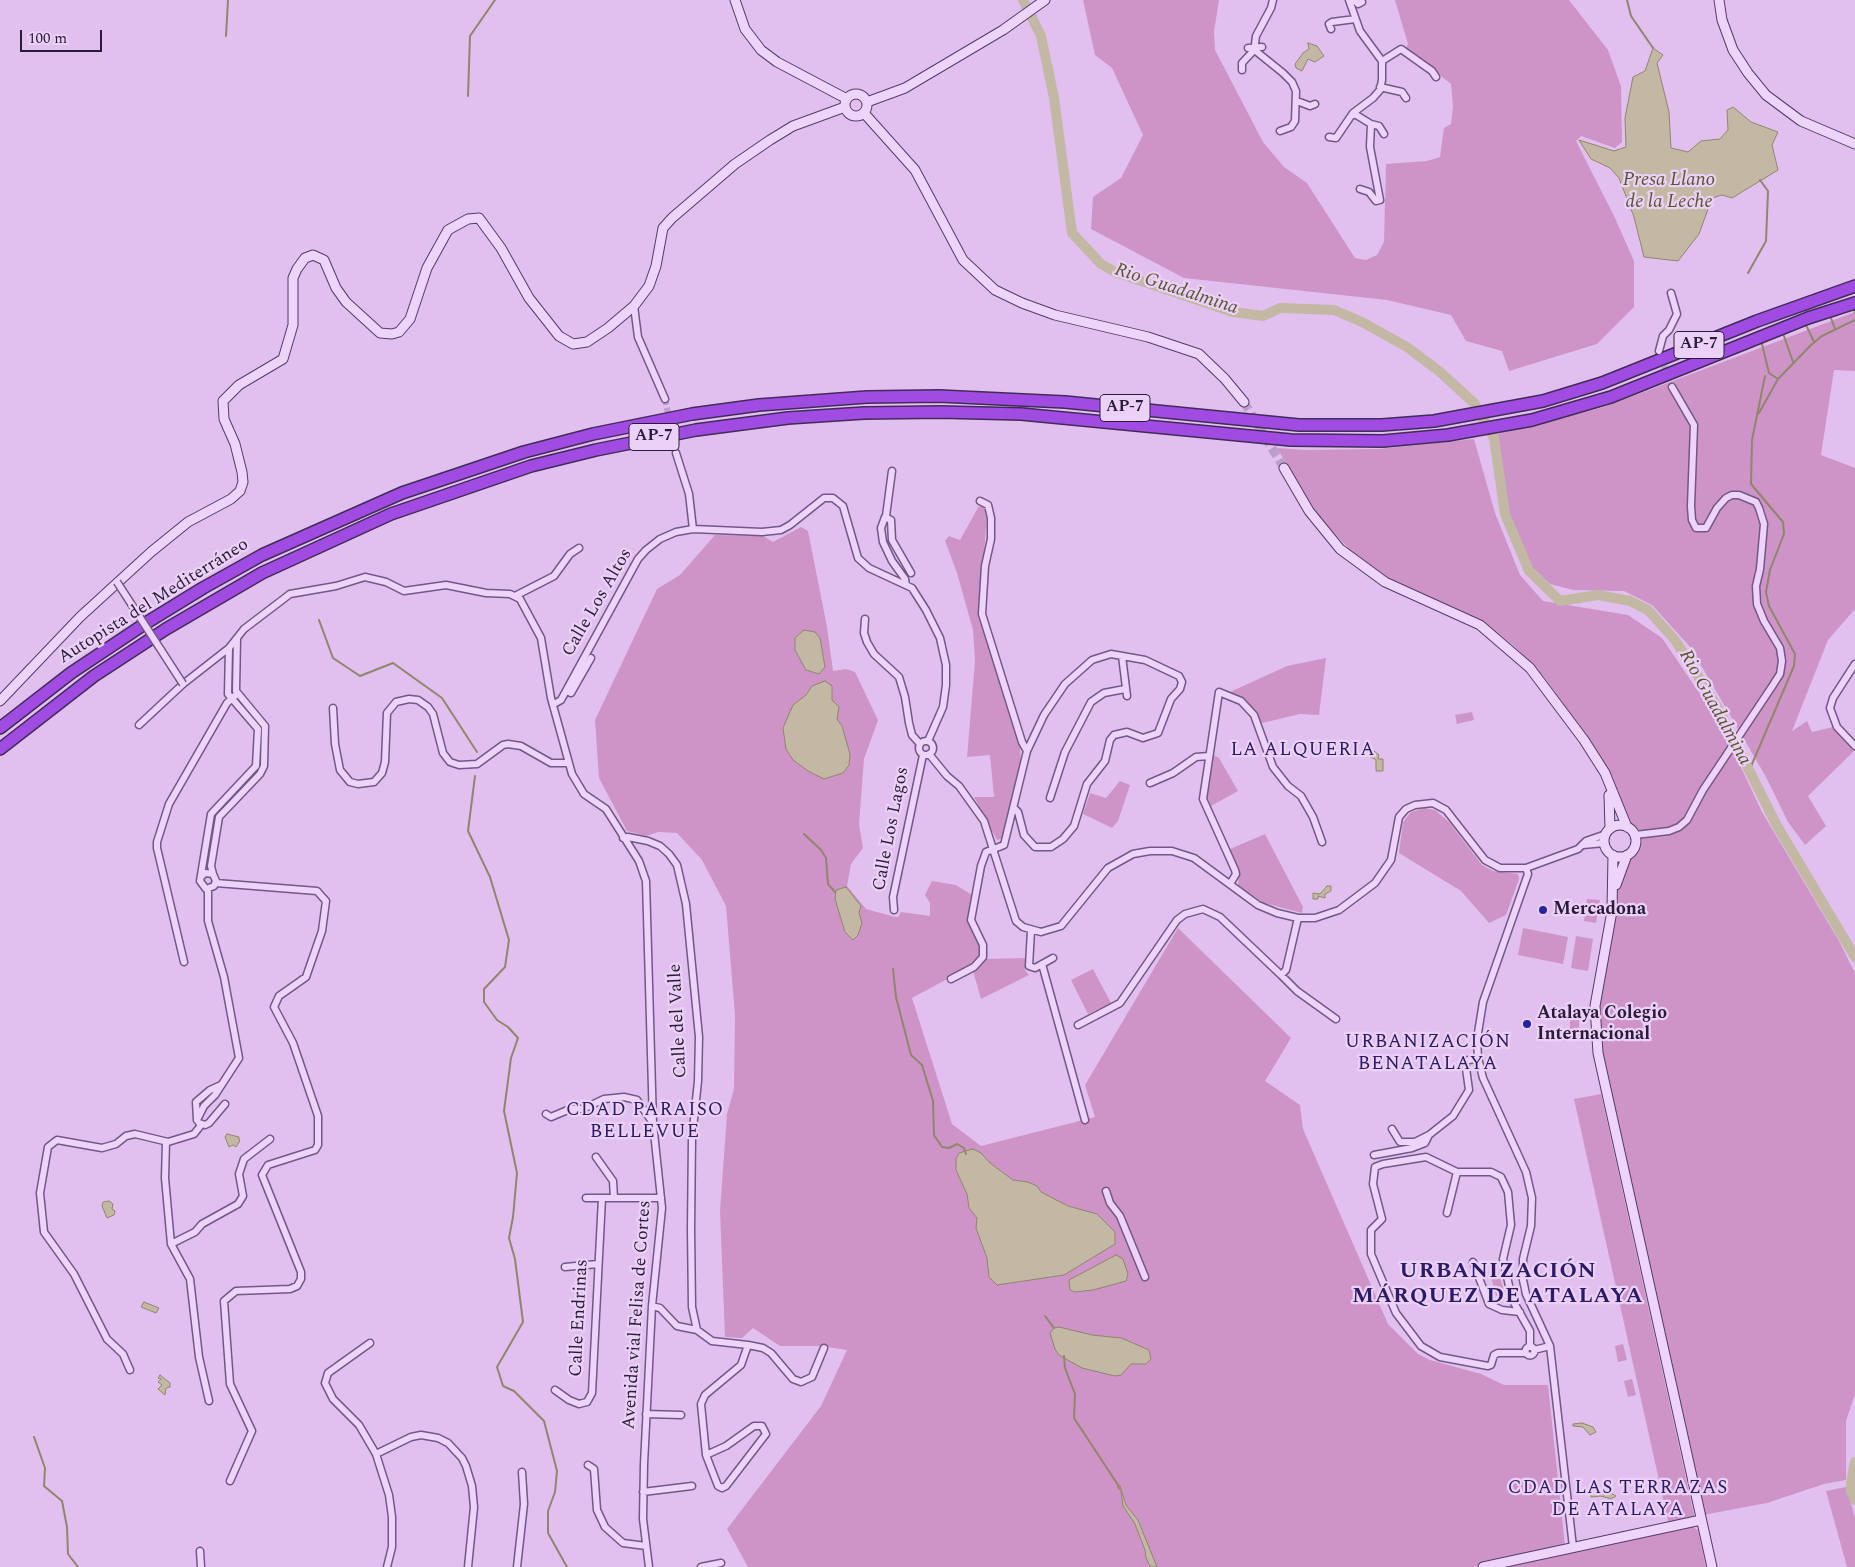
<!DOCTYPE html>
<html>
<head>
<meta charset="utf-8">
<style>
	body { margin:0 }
	#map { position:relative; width:1855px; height:1567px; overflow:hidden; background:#e1c0f0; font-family:Spectral,serif }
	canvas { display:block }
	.scale { position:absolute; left:20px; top:30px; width:82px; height:22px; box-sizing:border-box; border:2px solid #2a1c38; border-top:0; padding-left:6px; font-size:15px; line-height:18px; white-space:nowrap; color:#2a1c38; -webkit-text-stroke:4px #ebd0f7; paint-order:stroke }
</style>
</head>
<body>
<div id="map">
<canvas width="1855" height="1567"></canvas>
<div class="scale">100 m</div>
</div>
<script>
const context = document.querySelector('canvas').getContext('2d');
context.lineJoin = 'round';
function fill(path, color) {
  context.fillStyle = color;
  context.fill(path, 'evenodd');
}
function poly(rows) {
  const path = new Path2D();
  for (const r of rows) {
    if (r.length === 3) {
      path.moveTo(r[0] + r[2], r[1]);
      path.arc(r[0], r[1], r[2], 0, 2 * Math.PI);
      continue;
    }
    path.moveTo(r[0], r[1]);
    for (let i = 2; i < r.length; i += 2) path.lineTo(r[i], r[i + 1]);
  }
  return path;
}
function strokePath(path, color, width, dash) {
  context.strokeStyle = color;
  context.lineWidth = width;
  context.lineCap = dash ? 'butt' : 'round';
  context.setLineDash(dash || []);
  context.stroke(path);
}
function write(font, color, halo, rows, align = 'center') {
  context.font = font + ' Spectral,serif';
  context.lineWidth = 4.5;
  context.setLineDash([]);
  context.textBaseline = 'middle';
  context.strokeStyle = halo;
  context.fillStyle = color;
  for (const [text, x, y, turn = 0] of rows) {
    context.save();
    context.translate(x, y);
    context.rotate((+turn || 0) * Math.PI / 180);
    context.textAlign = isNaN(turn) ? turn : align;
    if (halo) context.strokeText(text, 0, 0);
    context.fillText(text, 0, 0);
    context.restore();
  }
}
fill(poly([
	[1083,0,1219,0,1214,32,1215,50,1263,142,1284,167,1307,183,1355,258,1366,260,1377,255,1384,242,1386,164,1427,161,1440,157,1444,128,1451,124,1453,107,1451,84,1406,48,1408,44,1395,0,1569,0,1608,50,1621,86,1622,142,1615,148,1581,136,1576,141,1615,218,1634,261,1634,307,1597,344,1509,371,1502,351,1466,341,1451,315,1387,300,1184,278,1091,229,1093,197,1121,178,1143,135,1112,68,1095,55],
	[1855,312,1855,371,1834,370,1821,455,1855,468,1855,609,1828,640,1792,731,1807,721,1812,732,1833,727,1855,750,1808,796,1826,826,1805,845,1788,822,1766,777,1691,648,1652,605,1624,591,1573,590,1550,584,1531,566,1509,515,1497,434,1604,407],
	[1474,439,1495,513,1520,575,1543,601,1628,615,1662,638,1721,725,1762,812,1839,941,1855,973,1855,1394,1846,1421,1846,1480,1824,1484,1767,1503,1703,1515,1604,1068,1598,1021,1602,974,1614,923,1617,888,1623,869,1642,841,1636,829,1623,815,1603,765,1574,718,1544,677,1514,646,1483,621,1387,578,1351,551,1319,517,1277,448,1305,450,1379,449],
	[979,506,983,507,987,513,980,609,1020,743,1021,767,1003,838,997,840,974,797,994,797,990,755,967,757,975,661,973,630,957,573,945,541,949,536,960,540],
	[801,527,808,531,827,627,833,671,846,669,855,672,878,720,864,759,859,824,863,848,851,864,847,886,866,909,895,917,898,917,901,912,930,916,930,903,925,895,932,881,956,885,972,895,968,920,980,943,981,954,975,964,912,998,952,1124,981,1146,1095,1117,1085,1085,1178,928,1291,1038,1265,1081,1300,1105,1303,1129,1388,1324,1418,1354,1430,1360,1481,1374,1504,1385,1548,1385,1565,1546,1473,1567,748,1567,727,1529,821,1406,847,1350,821,1346,780,1346,753,1328,742,1338,725,1337,720,1211,727,1114,734,1089,735,1015,726,906,702,860,677,833,658,832,646,836,627,831,599,778,595,720,657,589,680,575,715,535,763,536,773,542],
	[1326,658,1319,715,1300,714,1262,723,1254,709,1230,692,1287,666],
	[1472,712,1474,720,1457,724,1455,715],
	[1212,754,1219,758,1238,791,1211,806,1207,796],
	[1120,781,1130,785,1118,821,1112,828,1083,814,1090,793,1106,798],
	[1424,808,1435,810,1449,822,1482,865,1493,871,1518,874,1519,879,1506,915,1489,923,1461,891,1399,853,1403,822,1411,812],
	[1265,834,1303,907,1302,913,1264,903,1238,885,1239,870,1230,849],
	[1587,899,1600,900,1596,923,1584,921],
	[1523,928,1568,937,1563,964,1518,955],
	[1576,936,1593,939,1588,971,1571,968],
	[1025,958,1025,970,1029,975,981,999,973,971,986,959],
	[1093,969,1111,1003,1088,1014,1071,980],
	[1570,1020,1579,1020,1579,1036,1570,1036],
	[1601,1094,1695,1519,1669,1525,1574,1099],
	[1499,1274,1505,1294,1496,1296,1491,1277],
	[1623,1344,1627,1360,1618,1362,1615,1346],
	[1632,1379,1636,1395,1628,1397,1624,1381],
	[1846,1487,1855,1517,1855,1567,1847,1567,1826,1491],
	[1692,1526,1698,1530,1706,1567,1495,1567]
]), '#ce94c8');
const water = poly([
	[1308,43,1317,46,1324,56,1315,62,1308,59,1302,71,1296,68,1295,64,1303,53,1309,49,1308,43],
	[1653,48,1663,55,1657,63,1669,112,1671,148,1688,152,1701,141,1720,139,1728,130,1727,110,1733,107,1751,122,1778,132,1772,145,1778,170,1732,198,1722,195,1712,198,1699,234,1678,261,1644,257,1634,217,1619,178,1610,168,1591,159,1579,140,1614,151,1626,147,1625,118,1633,77,1645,71,1653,48],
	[804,630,815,632,820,638,825,667,819,674,806,670,795,650,795,638,804,630],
	[825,681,832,686,832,700,839,707,837,719,842,726,850,754,849,765,843,773,824,779,808,771,793,760,786,749,783,728,793,705,806,695,812,686,825,681],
	[1374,751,1379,755,1378,759,1383,759,1383,771,1376,771,1376,760,1369,756,1374,751],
	[1327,886,1331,886,1331,891,1325,894,1325,898,1318,896,1318,899,1313,899,1313,893,1320,894,1327,886],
	[846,887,861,906,859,913,862,923,858,935,853,940,845,932,835,899,836,890,846,887],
	[227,1134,239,1137,239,1140,240,1141,236,1147,233,1145,229,1147,225,1137,227,1134],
	[973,1149,981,1153,990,1163,1013,1180,1028,1182,1037,1186,1041,1192,1068,1206,1097,1214,1115,1232,1115,1244,1064,1275,997,1285,989,1277,987,1258,976,1228,977,1218,969,1208,967,1194,956,1170,956,1159,959,1153,973,1149],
	[109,1201,113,1204,112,1209,115,1211,114,1215,107,1218,102,1206,103,1202,109,1201],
	[1116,1255,1123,1259,1128,1274,1126,1281,1093,1290,1075,1292,1070,1290,1069,1280,1116,1255],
	[144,1302,159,1308,156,1313,141,1307,144,1302],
	[1059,1327,1092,1335,1121,1338,1149,1350,1151,1359,1146,1364,1131,1364,1121,1375,1115,1376,1082,1368,1059,1355,1055,1349,1050,1333,1054,1328,1059,1327],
	[160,1375,170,1383,170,1387,166,1388,165,1395,158,1389,162,1385,158,1382,161,1379,158,1378,160,1375],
	[1582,1423,1593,1427,1596,1432,1590,1435,1583,1427,1573,1426,1573,1424,1582,1423],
	[1120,1486,1126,1505,1138,1520,1157,1567,1151,1567,1146,1558,1145,1550,1135,1524,1123,1506,1121,1491,1117,1487,1120,1486],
	[1599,1492,1611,1493,1616,1496,1611,1499,1601,1496,1591,1497,1591,1494,1599,1492]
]);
fill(water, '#c2b8a3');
strokePath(water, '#90866a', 1);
strokePath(poly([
	[1627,0,1631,16,1653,48],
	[226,36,228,0],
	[468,96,470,36,495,0],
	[1748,273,1766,241,1768,191,1760,180],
	[1854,310,1855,313],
	[1831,318,1835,329],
	[1807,327,1814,342],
	[1784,336,1793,362],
	[1762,344,1769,373,1778,379],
	[1759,413,1778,379,1811,345,1822,336,1855,320],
	[319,620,333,658,360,676,393,663,442,698,477,752],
	[1749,771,1794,666,1795,654,1769,606,1766,592,1770,570,1784,534,1783,522,1751,484,1752,440,1765,376],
	[475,776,468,831,490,877,509,940,505,967,484,989,484,1002,497,1020,508,1027,518,1038,511,1058,504,1111,517,1173,513,1217,509,1238,515,1259,523,1322,497,1367,503,1386,514,1391,544,1421,557,1471,555,1492,548,1511,548,1533,567,1567],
	[804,834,821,850,826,858,828,884,835,892],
	[893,969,896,997,911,1055,922,1065,933,1101,934,1135,942,1147,949,1148,957,1144,964,1148,966,1154],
	[1045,1316,1054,1328],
	[1064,1356,1065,1368,1075,1394,1074,1418,1120,1488],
	[34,1437,45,1468,44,1486,62,1501,67,1527,68,1554,78,1567]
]), '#90866a', 2);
strokePath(poly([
	[1023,0,1041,36,1054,98,1072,233,1101,264,1115,272,1233,312,1263,316,1280,308,1334,310,1362,322,1407,347,1439,371,1474,403,1494,438,1505,514,1529,571,1560,601,1598,595,1630,601,1648,610,1675,640,1718,708,1776,824,1855,957],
	[1855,1462,1851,1483,1851,1491,1855,1500]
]), '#c2b8a3', 10);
strokePath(poly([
	[1661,358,1672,387],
	[665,399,676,453]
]), '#bc9fcb', 6, [6, 3]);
strokePath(poly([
	[1244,402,1284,468]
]), '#bc9fcb', 9, [9, 4.5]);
const street = poly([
	[1273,0,1271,8,1256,36,1255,44,1257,52,1283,73,1292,82,1296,91,1295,121,1291,127,1280,131],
	[1354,0,1358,4,1362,2],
	[1331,29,1329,24,1332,22,1355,19],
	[1248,48,1262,47],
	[1382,61,1401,49,1432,71,1436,77],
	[1242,70,1242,63,1256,48],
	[1380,87,1402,92,1406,98],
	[1297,101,1310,106,1315,104],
	[1353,113,1371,124,1370,147,1380,200,1376,201,1369,192,1360,189],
	[1371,124,1379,126,1384,134],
	[1329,137,1336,138,1353,113,1373,98,1380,90,1382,80,1382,61,1360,31,1349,0],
	[634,306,638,337,665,399],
	[1659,351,1663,336,1669,330,1677,314,1671,293],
	[676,453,689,494,693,529],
	[980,501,988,505,991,518,991,539,985,566,982,614,1022,742,1027,751],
	[886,516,892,471],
	[906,585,905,579,892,561,883,542,881,528,885,517,891,520,892,540,911,573],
	[515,596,554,576,570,554,579,548],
	[865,619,864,633,867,642,874,654,899,677,905,697,909,723,912,735,920,744],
	[1122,656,1127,696],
	[1855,664,1833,698,1830,708,1837,727,1855,746],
	[566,691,571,693,591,658],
	[554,704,561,700,638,559,646,550,660,539,676,532,693,529,762,532,781,530,790,525,824,498,833,498,843,506,858,558,869,568,912,588,926,610,940,638,946,665,946,685,943,707,928,741],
	[333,708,335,744,340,770,350,782,358,784,374,782,382,773,385,762,387,713,396,702,409,699,418,700,428,707,433,714,443,753,450,762,459,765,477,764,503,745,508,744,521,746,551,763,569,763],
	[139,725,183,684,229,648,244,629,290,594,336,586,365,577,386,582,404,591,446,585,486,593,510,594,520,599,541,638,551,698,572,774,584,794,606,809,639,861,646,881,653,1123,662,1208,652,1306,644,1464,643,1519,649,1567],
	[926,748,7],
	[929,754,947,776,959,786,984,821,1016,921,1023,927,1041,932,1061,926,1108,868,1133,854,1150,851,1172,851,1194,858,1258,905,1277,913,1298,918,1315,918,1339,910,1375,883,1391,860,1399,817,1406,809,1415,805,1433,803,1446,810,1485,860,1500,868,1526,868,1578,849,1586,841,1606,834],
	[1150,783,1173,773,1196,757,1209,756],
	[1050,798,1065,752,1091,702,1104,693,1125,689],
	[1635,835,1669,831,1679,827,1687,820,1703,790,1773,685,1780,674,1782,661,1780,648,1764,621,1757,604,1756,586,1760,569,1764,524,1759,508,1756,502,1739,495,1732,495,1726,498,1717,508,1706,528,1696,528,1692,520,1691,506,1694,425,1672,387],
	[623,838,628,837,648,841,660,846,669,854,677,865,686,904,699,1037,698,1081,692,1138,691,1229,692,1307,697,1330],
	[1583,845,1604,843],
	[1526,868,1528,874,1483,1002,1477,1039,1478,1058,1483,1078,1526,1172,1532,1198,1531,1226,1523,1259,1523,1280,1526,1294,1550,1346,1573,1547],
	[213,874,211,866,219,817,260,774,264,766,265,726,236,691,237,638],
	[202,876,205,873,213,874,216,881,214,886,206,889,200,881,211,814,256,766,258,729,228,694,229,648],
	[216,883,317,891,326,901,322,931,306,977,279,996,274,1007,293,1043,318,1116,318,1145,315,1150,268,1165,262,1175,301,1272,301,1279,297,1286,290,1289,236,1291,224,1301,230,1384,252,1431,230,1481],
	[1230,884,1236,874,1235,870,1203,799,1219,692,1241,701,1254,715,1273,767,1288,786,1301,796,1313,817,1322,842],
	[894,910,893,897,923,755],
	[1031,930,1029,966,1035,968,1053,958],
	[184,962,157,848,157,842,169,804,227,703,237,694],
	[1042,964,1085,1120],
	[1281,975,1297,991,1336,1019],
	[951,979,974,967,983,957,983,945,971,920,981,866,986,852,1004,845,1027,751,1044,715,1065,684,1092,660,1111,654,1145,660,1179,676,1182,682,1180,689,1171,699,1158,733,1143,738,1127,732,1114,735,1110,740,1105,761,1087,784,1074,826,1063,839,1051,847,1035,847,1024,835,1018,812,1014,808],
	[1078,1025,1120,1003,1177,920,1185,914,1203,909,1220,917,1281,975,1286,970,1298,918],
	[546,1114,551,1117,570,1109,583,1109,604,1099,624,1097,637,1100,653,1123],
	[197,1120,204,1106,215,1095,239,1058,224,977,208,921,208,889],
	[197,1120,196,1102,210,1090,221,1085],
	[199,1123,205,1125,209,1123,225,1104],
	[1392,1129,1400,1142,1415,1142,1429,1135],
	[166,1142,165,1178,171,1244,190,1279,199,1357,209,1401],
	[1374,1155,1412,1148,1425,1143,1429,1135,1453,1116,1469,1090,1465,1061,1478,1058],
	[596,1157,613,1181,614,1198],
	[1106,1191,1110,1203,1120,1216,1145,1277],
	[586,1198,661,1198],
	[1447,1213,1457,1172],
	[171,1244,195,1232,202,1224,238,1204,243,1196,239,1174,244,1159,270,1139],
	[1473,1262,1489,1304,1502,1310,1520,1312],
	[565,1267,598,1264],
	[652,1306,660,1308,677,1326,697,1330,712,1341,748,1345,741,1365,705,1395,701,1404,706,1455,718,1486,722,1488,726,1486,766,1434,762,1426,754,1426,726,1446,706,1455],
	[370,1343,328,1373,325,1383,333,1399,359,1425,376,1454],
	[748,1345,763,1348,771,1353,793,1379,801,1382,812,1377,824,1348],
	[1530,1351,4.5],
	[1534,1350,1550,1346],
	[1526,1353,1498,1353,1494,1355,1491,1365,1488,1366,1440,1357,1421,1346,1396,1313,1371,1254,1371,1230,1382,1219,1373,1184,1375,1167,1383,1164,1426,1157,1457,1172,1491,1172,1501,1177,1508,1192,1511,1225,1503,1259,1512,1299,1530,1331,1530,1347],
	[130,1370,123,1354,107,1339,74,1274,44,1232,40,1193,48,1147,57,1140,102,1148,116,1144,126,1136,135,1134,168,1142,194,1134,202,1124],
	[555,1390,569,1400,579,1404,587,1402,592,1393,602,1198],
	[646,1414,681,1415],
	[588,1465,594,1469,597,1510,605,1527,623,1543,646,1546],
	[643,1492,692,1486],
	[200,1551,201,1567],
	[387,1567,392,1547,392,1517,389,1495,376,1454,411,1437,421,1435,438,1438,448,1443,462,1458,466,1466,472,1486,474,1507,468,1567],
	[517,1567,524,1504,522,1472],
	[701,1567,721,1563]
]);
const secondary = poly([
	[735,0,745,29,761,50,777,62,847,99],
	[1719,0,1722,20,1733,50,1748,73,1766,95,1801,121,1855,144],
	[856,105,11],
	[867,102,905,88,1003,30,1045,0],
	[864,113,915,170,963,260,995,290,1022,303,1055,315,1148,337,1199,354,1225,379,1244,402],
	[1284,468,1309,511,1340,549,1385,582,1480,625,1530,668,1584,740,1605,773,1627,827],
	[0,701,80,617,151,552,188,522,231,499,240,491,243,482,242,472,235,444,224,419,223,401,239,385,283,359,293,325,293,278,297,269,305,258,313,255,324,260,336,288,346,302,380,333,392,334,399,332,410,319,427,268,448,230,468,219,479,218,501,248,529,298,559,336,573,344,587,342,608,328,634,306,649,286,656,266,663,228,672,218,735,164,770,140,793,126,845,107],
	[1609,795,1610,829],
	[1620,841,16],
	[1613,855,1612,911,1595,1006,1598,1053,1712,1567],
	[1616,885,1627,855],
	[1483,1567,1701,1520]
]);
const highway = poly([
	[0,728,71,673,146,623,203,588,262,555,402,493,524,452,593,434,692,414,759,405,867,397,939,396,1065,402,1299,425,1382,425,1434,421,1543,401,1602,383,1757,321,1855,286],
	[0,749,94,676,166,629,262,573,391,514,531,466,596,450,696,430,788,418,864,413,940,412,1021,414,1291,440,1383,441,1448,435,1532,420,1611,397,1808,318,1855,303]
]);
strokePath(street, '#725789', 9);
strokePath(secondary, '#533b6b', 11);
strokePath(highway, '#402c57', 14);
strokePath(street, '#eed4fa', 6);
strokePath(secondary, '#eed4fa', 9);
strokePath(highway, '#a04ce3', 11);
const streetBridge = poly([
	[117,582,183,684]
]);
strokePath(streetBridge, '#725789', 9, []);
strokePath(streetBridge, '#eed4fa', 6);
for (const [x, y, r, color] of [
	[1543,910,5,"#25269b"],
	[1527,1024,5,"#25269b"]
]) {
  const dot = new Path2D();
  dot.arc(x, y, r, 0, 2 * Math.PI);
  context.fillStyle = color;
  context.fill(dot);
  strokePath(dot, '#ebd0f7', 2);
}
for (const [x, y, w] of [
	[1699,345,50],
	[1125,408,50],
	[654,437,50]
]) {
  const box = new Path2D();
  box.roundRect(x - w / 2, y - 13.5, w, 27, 4);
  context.fillStyle = '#ebd0f7';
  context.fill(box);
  strokePath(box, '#2a1c38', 1);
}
write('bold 16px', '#2a1c38', null, [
	["AP-7",1699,345],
	["AP-7",1125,408],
	["AP-7",654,437]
]);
write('18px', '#2a1c38', '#ebd0f7', [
	["Autopista del Mediterráneo",154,602,-32],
	["Calle Los Altos",598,603,-60],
	["Calle Los Lagos",892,829,-79],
	["Calle del Valle",679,1021,-93],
	["Avenida vial Felisa de Cortes",638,1315,-86],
	["Calle Endrinas",580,1318,-87]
]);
write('bold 18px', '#2a1c38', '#ebd0f7', [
	["Mercadona",1553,910],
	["Atalaya Colegio",1537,1014],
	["Internacional",1537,1035]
], 'left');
write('italic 19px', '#59562b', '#ebd0f7', [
	["Presa Llano",1669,181],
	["de la Leche",1669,203],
	["Rio Guadalmina",1176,290,18],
	["Rio Guadalmina",1714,708,61]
]);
context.letterSpacing = '1px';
write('19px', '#2a1a67', '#ebd0f7', [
	["LA ALQUERIA",1303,751],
	["URBANIZACIÓN",1428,1043],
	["BENATALAYA",1428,1065],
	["CDAD PARAISO",645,1111],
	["BELLEVUE",645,1133],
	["CDAD LAS TERRAZAS",1618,1489],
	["DE ATALAYA",1618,1511]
]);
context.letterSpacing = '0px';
context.letterSpacing = '1px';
write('bold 22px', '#2a1a67', '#ebd0f7', [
	["URBANIZACIÓN",1498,1273],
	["MÁRQUEZ DE ATALAYA",1498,1298]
]);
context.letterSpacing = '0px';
</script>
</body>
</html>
